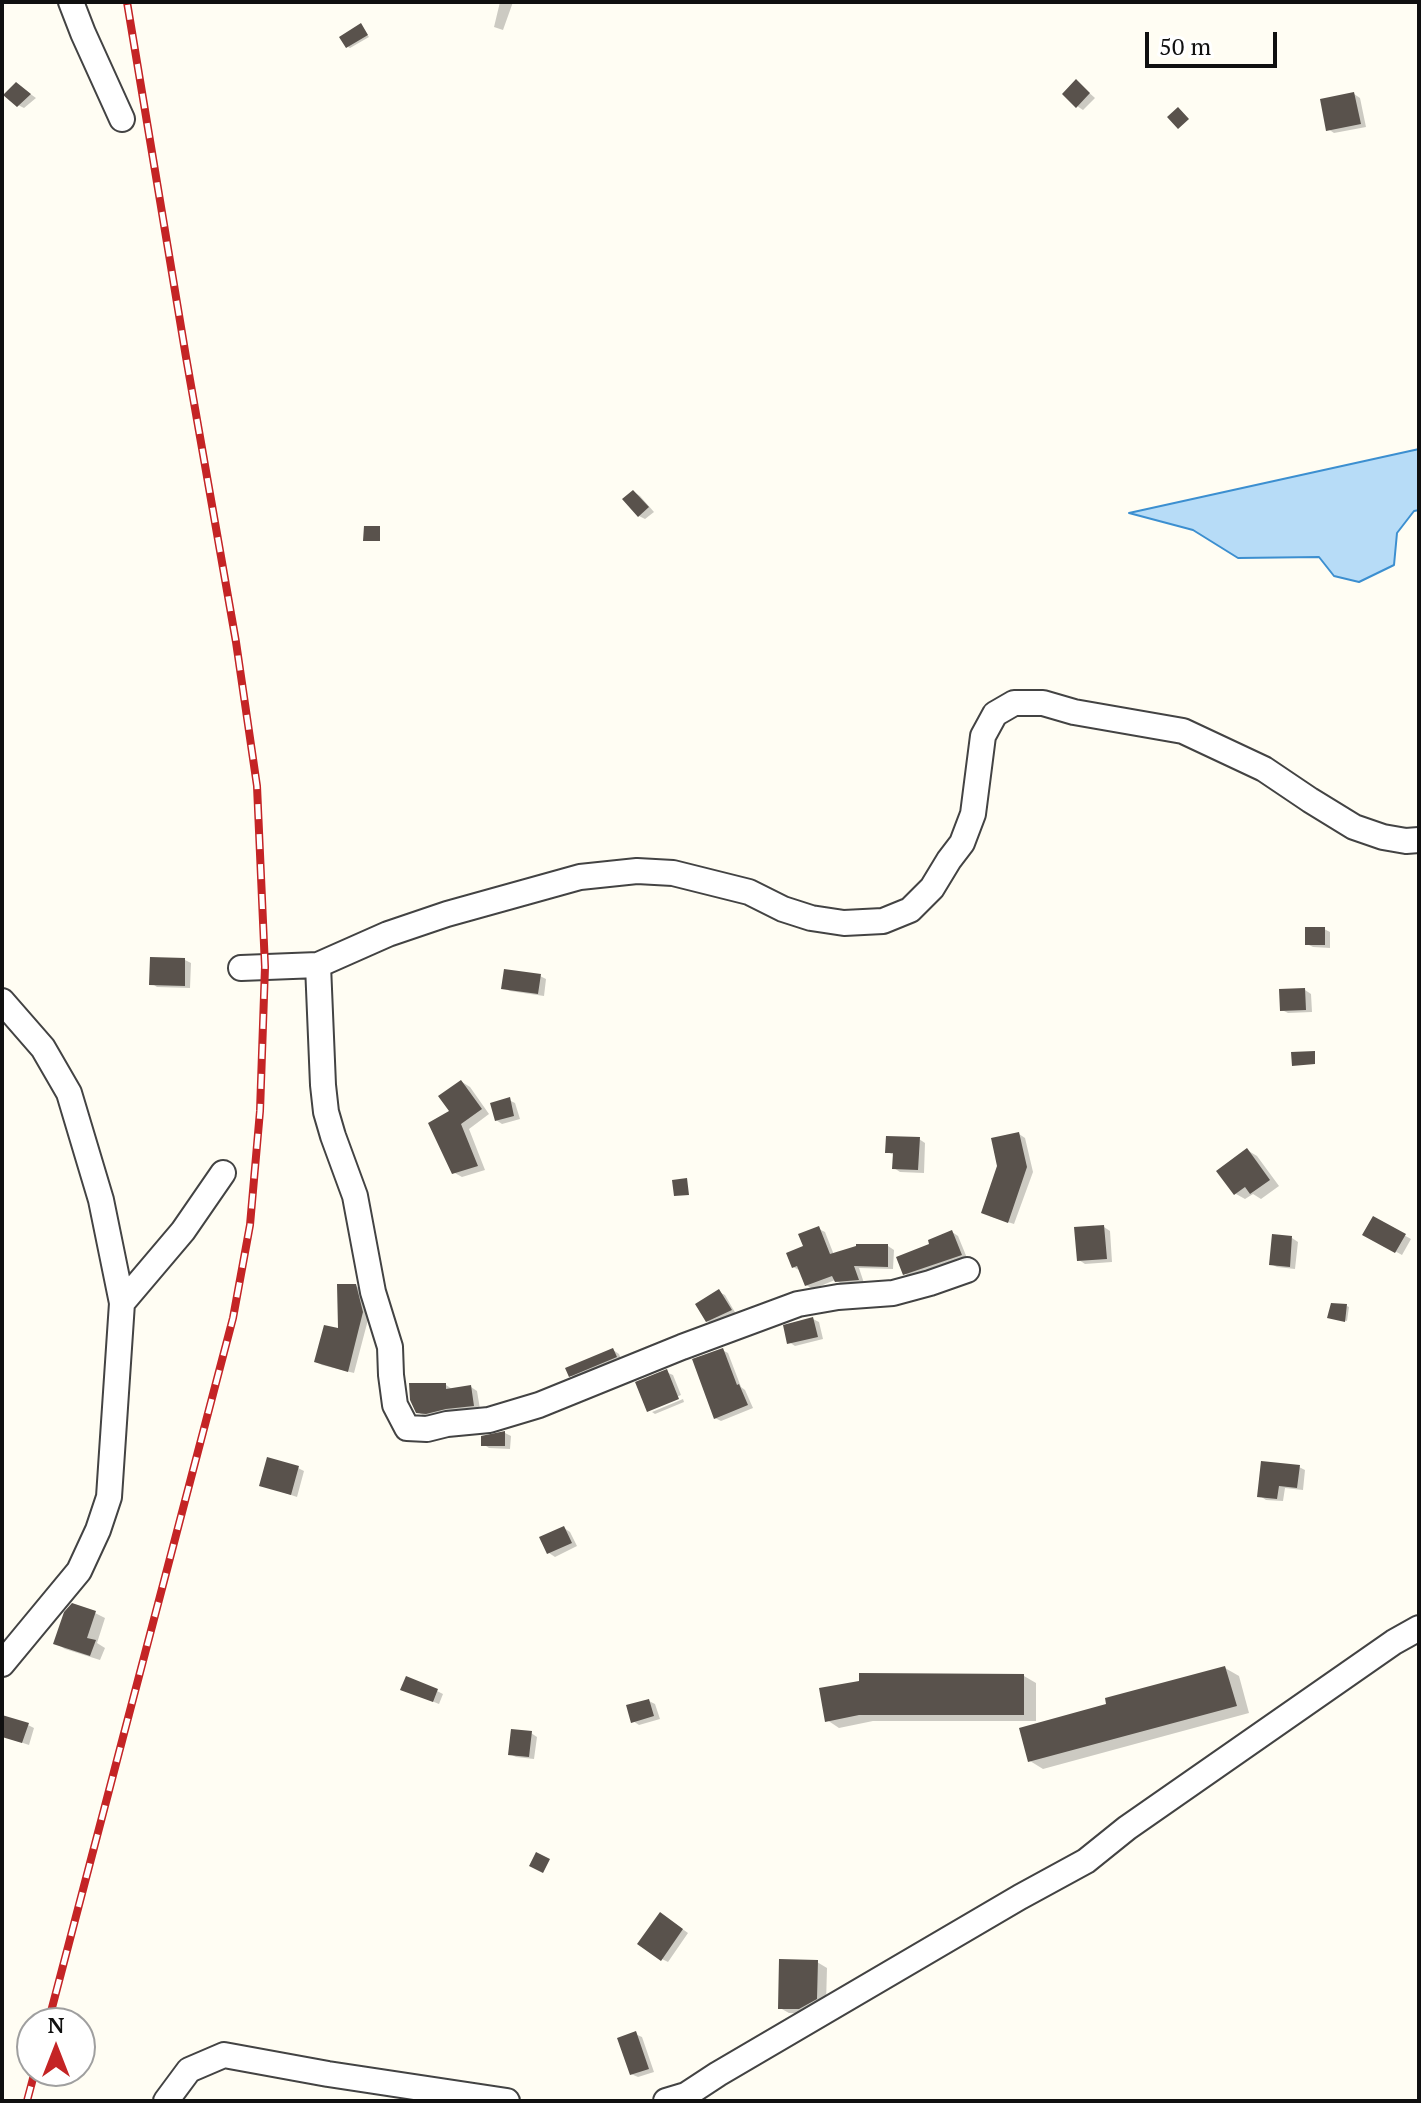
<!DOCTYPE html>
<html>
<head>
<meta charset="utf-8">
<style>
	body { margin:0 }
	#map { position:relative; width:1421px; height:2103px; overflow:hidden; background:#fffdf3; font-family:"PT Serif",serif }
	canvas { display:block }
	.frame { position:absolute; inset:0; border:4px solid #101010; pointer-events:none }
	.north { position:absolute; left:16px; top:2007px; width:80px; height:80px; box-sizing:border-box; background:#fff; border:2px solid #9f9f9f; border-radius:50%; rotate:0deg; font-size:22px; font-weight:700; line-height:32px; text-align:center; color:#101010 }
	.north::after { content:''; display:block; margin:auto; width:28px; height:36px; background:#c42425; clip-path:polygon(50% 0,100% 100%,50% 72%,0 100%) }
	.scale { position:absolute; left:1145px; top:32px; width:132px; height:36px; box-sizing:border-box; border:4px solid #101010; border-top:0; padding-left:10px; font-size:24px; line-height:28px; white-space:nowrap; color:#101010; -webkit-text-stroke:6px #fff; paint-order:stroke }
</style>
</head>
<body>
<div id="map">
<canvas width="1421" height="2103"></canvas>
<div class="frame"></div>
<div class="north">N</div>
<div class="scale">50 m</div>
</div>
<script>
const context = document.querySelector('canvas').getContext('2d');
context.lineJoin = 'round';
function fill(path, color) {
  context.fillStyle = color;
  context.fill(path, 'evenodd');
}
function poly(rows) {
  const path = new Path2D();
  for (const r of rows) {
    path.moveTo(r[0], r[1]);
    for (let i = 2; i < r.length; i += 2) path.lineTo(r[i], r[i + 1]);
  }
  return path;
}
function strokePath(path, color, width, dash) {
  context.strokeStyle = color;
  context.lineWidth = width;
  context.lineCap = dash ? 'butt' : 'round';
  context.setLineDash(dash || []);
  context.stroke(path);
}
const water = poly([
	[1419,449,1419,510,1414,511,1397,533,1394,565,1359,582,1334,576,1319,557,1238,558,1193,530,1129,513,1419,449]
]);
fill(water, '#b7dcf7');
strokePath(water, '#3c8fd0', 2);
fill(poly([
	[500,2,513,2,503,30,494,27],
	[361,26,369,37,350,48,348,47],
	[1077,82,1095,98,1083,110,1077,106],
	[22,88,36,98,24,108,18,105],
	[1354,94,1360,98,1366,127,1334,133,1328,129],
	[634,492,640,496,654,512,645,519,639,516],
	[1324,929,1330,932,1330,948,1313,947,1307,944],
	[185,960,191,963,190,988,157,987,151,983],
	[540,976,546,979,544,996,510,991,503,988],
	[1305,990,1311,994,1312,1012,1288,1013,1282,1010],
	[462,1082,470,1087,489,1114,469,1129,485,1170,462,1177,453,1172,452,1112],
	[509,1100,515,1103,520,1119,502,1124,496,1120],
	[1019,1134,1025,1138,1033,1172,1014,1224,989,1216],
	[919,1139,925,1143,924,1173,900,1172,894,1168,894,1155,887,1152],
	[1247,1150,1257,1156,1279,1186,1261,1199,1253,1194,1245,1199,1236,1194],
	[1373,1218,1411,1239,1402,1255,1364,1234],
	[1104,1227,1110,1231,1112,1262,1085,1264,1079,1260],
	[819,1229,825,1232,834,1255,888,1246,894,1250,893,1269,859,1268,864,1283,843,1285,835,1280,813,1289,806,1285,799,1270,793,1267],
	[952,1232,958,1236,967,1258,910,1277,904,1273,932,1245],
	[1292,1238,1298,1242,1295,1269,1277,1267,1271,1264],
	[356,1286,362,1290,369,1316,354,1373,322,1365,316,1362,340,1331],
	[719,1292,725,1295,736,1314,713,1324,707,1321],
	[1347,1306,1349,1307,1347,1321,1332,1318],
	[813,1319,819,1322,823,1339,795,1346,789,1342],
	[613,1350,619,1354,622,1361,577,1379,570,1375],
	[722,1350,728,1353,741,1387,745,1390,753,1408,721,1421,715,1418],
	[666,1372,673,1375,681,1395,650,1408,650,1411,649,1410],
	[446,1385,452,1389,471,1387,477,1391,480,1409,433,1416,424,1416,418,1412],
	[683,1399,684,1402,655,1414,652,1412],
	[505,1433,511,1436,510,1449,489,1448,483,1444],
	[1299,1467,1305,1470,1303,1490,1285,1488,1283,1501,1266,1500,1260,1496],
	[298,1468,304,1471,297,1497,261,1485],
	[564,1528,570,1532,577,1546,555,1557,549,1553],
	[95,1613,105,1618,97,1643,105,1648,100,1660,65,1649,55,1643],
	[1225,1668,1239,1676,1249,1713,1043,1769,1030,1761],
	[1024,1676,1036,1683,1036,1721,873,1721,839,1728,827,1720,861,1683],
	[437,1691,443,1694,439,1704,409,1692],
	[649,1701,655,1704,660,1719,639,1725,633,1721],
	[28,1725,34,1728,29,1745,2,1736,2,1728],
	[531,1733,537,1737,534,1759,516,1757,510,1754],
	[667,1918,688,1933,668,1962,662,1959],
	[817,1962,827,1968,826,2004,810,2014,789,2013,780,2008],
	[635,2034,642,2037,654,2072,638,2077,631,2074]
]), '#0003');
fill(poly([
	[361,23,368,35,346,48,339,37],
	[1076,79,1090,93,1076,108,1062,94],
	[16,82,31,94,17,107,3,95],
	[1354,92,1361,124,1326,131,1320,99],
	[1178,107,1189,119,1178,129,1167,117],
	[633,490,649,507,638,517,622,499],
	[364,526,380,526,380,541,363,541],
	[1305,927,1325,927,1325,945,1305,945],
	[150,957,185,958,185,986,149,985],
	[504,969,541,974,538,994,501,989],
	[1305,988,1306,1010,1280,1011,1279,989],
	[1315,1051,1315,1064,1292,1066,1291,1052],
	[461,1080,482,1109,461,1124,478,1166,452,1174,428,1123,449,1111,438,1096],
	[510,1097,514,1116,495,1121,490,1103],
	[1019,1132,1027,1167,1008,1223,981,1213,997,1166,991,1138],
	[886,1136,920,1137,918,1170,892,1169,893,1153,885,1153],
	[1247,1148,1270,1180,1250,1194,1245,1187,1234,1195,1216,1171],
	[687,1178,689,1195,674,1196,672,1180],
	[1373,1216,1406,1234,1395,1253,1362,1235],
	[1104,1225,1107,1259,1077,1261,1074,1227],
	[819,1226,830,1254,856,1246,856,1244,888,1244,888,1267,854,1266,859,1280,835,1282,832,1276,805,1286,797,1266,792,1268,786,1253,803,1246,798,1234],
	[952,1230,962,1255,903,1275,896,1257,929,1244,928,1240],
	[1272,1234,1292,1236,1290,1267,1269,1265],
	[337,1284,356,1284,363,1312,348,1372,314,1362,324,1325,338,1328],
	[719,1289,732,1310,706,1322,695,1304],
	[1331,1303,1347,1304,1345,1322,1327,1318],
	[813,1317,818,1337,787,1344,783,1325],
	[613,1348,617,1357,569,1377,565,1368],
	[723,1348,737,1385,739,1384,748,1405,714,1419,692,1359],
	[667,1369,679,1399,647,1412,635,1382],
	[409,1383,446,1383,446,1389,471,1385,474,1406,446,1409,426,1414,416,1413,410,1400],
	[505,1431,505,1446,481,1446,481,1436],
	[267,1457,299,1466,291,1495,259,1486],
	[1261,1461,1300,1465,1297,1488,1279,1486,1277,1499,1257,1497],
	[564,1526,572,1543,547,1554,539,1537],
	[72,1603,96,1611,87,1638,96,1640,90,1656,53,1644,64,1612],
	[1225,1666,1237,1706,1028,1762,1019,1728,1106,1704,1105,1698],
	[859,1673,1024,1674,1024,1715,859,1715,825,1722,819,1688,859,1681],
	[406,1676,438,1689,433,1702,400,1690],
	[649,1699,654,1716,631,1723,626,1705],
	[2,1715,29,1723,22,1743,2,1737],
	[511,1729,532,1731,529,1757,508,1755],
	[536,1852,550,1859,543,1873,529,1866],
	[660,1912,683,1929,661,1961,637,1944],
	[779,1959,818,1960,817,1999,799,2009,778,2009],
	[636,2031,649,2069,630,2075,617,2038]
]), '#59524c');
const minor = poly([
	[71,2,83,33,122,119],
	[318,965,323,1085,326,1112,333,1136,355,1196,373,1292,390,1347,391,1375,395,1405,407,1428,427,1429,447,1424,489,1420,539,1405,682,1347,798,1304,838,1297,893,1293,930,1283,967,1270],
	[241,968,318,965,388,934,447,914,580,877,637,871,673,873,749,892,783,909,811,918,844,923,883,921,910,910,932,888,949,860,962,843,973,814,983,736,995,714,1014,703,1043,703,1074,712,1183,731,1264,769,1310,800,1354,827,1383,837,1406,841,1419,840],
	[2,1001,43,1048,69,1093,101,1200,122,1303,109,1497,98,1530,79,1571,2,1664],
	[122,1303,183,1231,223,1173],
	[166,2101,189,2070,224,2055,328,2074,507,2101],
	[666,2101,686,2095,718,2074,1020,1897,1086,1861,1127,1828,1394,1642,1419,1628]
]);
strokePath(minor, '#434343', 28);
strokePath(minor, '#fff', 24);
const rail = poly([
	[48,2023,233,1318,250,1225,260,1111,265,967,257,786,236,642,186,357,127,2],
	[27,2101,35,2071]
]);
strokePath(rail, '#c42425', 8);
strokePath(rail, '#fff', 5, [15]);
</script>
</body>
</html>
